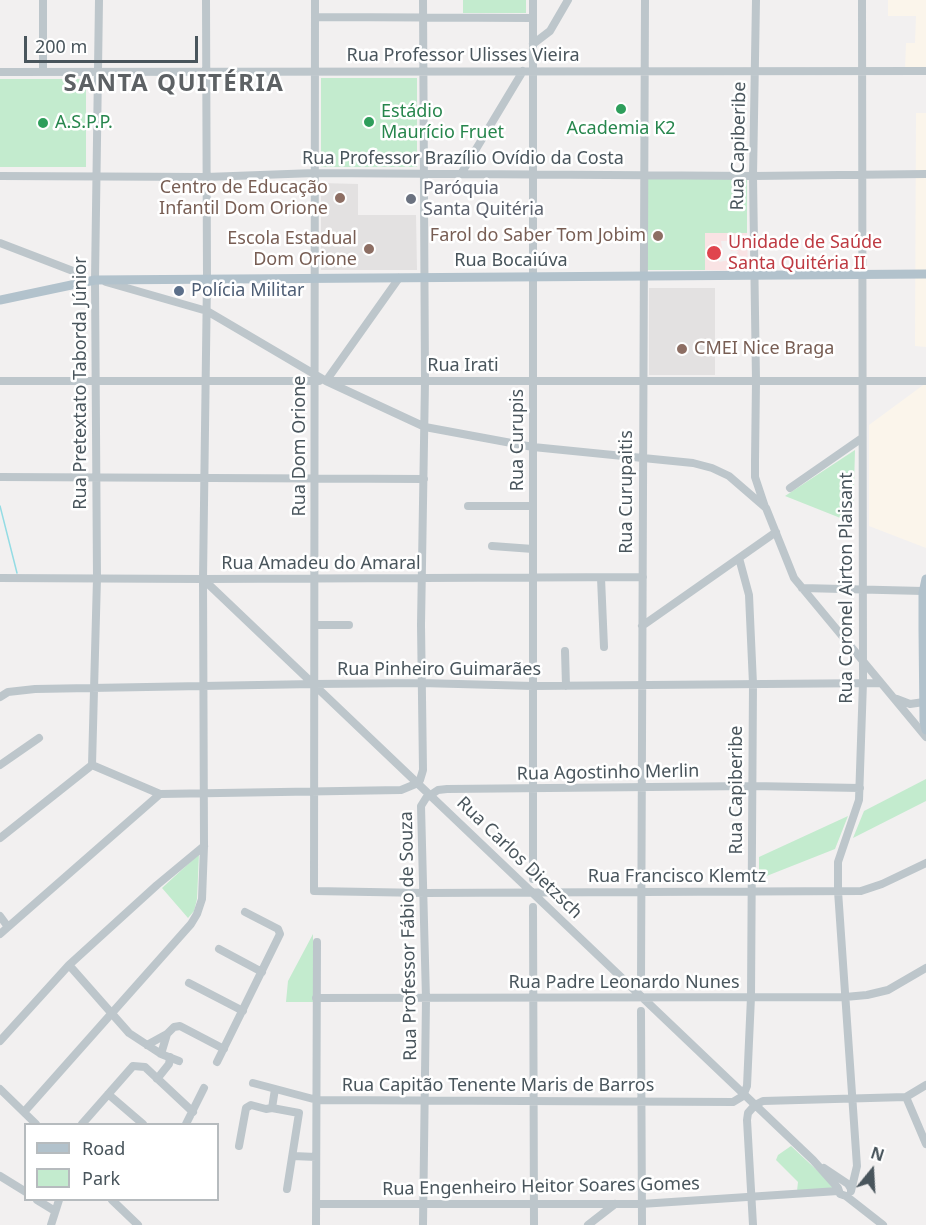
<!DOCTYPE html>
<html>
<head>
<meta charset="utf-8">
<style>
	body { margin:0 }
	#map { position:relative; width:926px; height:1225px; overflow:hidden; background:#f2f0f0; font-family:"Noto Sans",sans-serif }
	canvas { display:block }
	.legend { position:absolute; left:24px; top:1123px; width:195px; height:78px; box-sizing:border-box; background:#fff; border:2px solid #b6bbbe; margin:0; padding:8px 10px; list-style:none; font-size:18px; color:#49555c }
	.legend li { display:flex; align-items:center; gap:12px; height:30px }
	.legend b { width:30px; border:2px solid #b6bbbe }
	.north { position:absolute; left:842px; top:1141px; width:60px; height:60px; -webkit-text-stroke:4px #fff; paint-order:stroke; rotate:18deg; font-size:16px; font-weight:700; line-height:24px; text-align:center; color:#49555c }
	.north::after { content:''; display:block; margin:auto; width:21px; height:27px; background:#49555c; clip-path:polygon(50% 0,100% 100%,50% 72%,0 100%) }
	.scale { position:absolute; left:24px; top:36px; width:174px; height:27px; box-sizing:border-box; border:3px solid #49555c; border-top:0; padding-left:8px; font-size:18px; line-height:21px; white-space:nowrap; color:#49555c; -webkit-text-stroke:4px #fff; paint-order:stroke }
</style>
</head>
<body>
<div id="map">
<canvas width="926" height="1225"></canvas>
<ul class="legend">
<li><b style="height:8px;background:#b2c2cc"></b>Road</li>
<li><b style="height:16px;background:#c3ebce"></b>Park</li>
</ul>
<div class="north">N</div>
<div class="scale">200 m</div>
</div>
<script>
const context = document.querySelector('canvas').getContext('2d');
context.lineJoin = 'round';
function fill(path, color) {
  context.fillStyle = color;
  context.fill(path, 'evenodd');
}
function poly(rows) {
  const path = new Path2D();
  for (const r of rows) {
    path.moveTo(r[0], r[1]);
    for (let i = 2; i < r.length; i += 2) path.lineTo(r[i], r[i + 1]);
  }
  return path;
}
function strokePath(path, color, width, dash) {
  context.strokeStyle = color;
  context.lineWidth = width;
  context.lineCap = dash ? 'butt' : 'round';
  context.setLineDash(dash || []);
  context.stroke(path);
}
function write(font, color, halo, rows, align = 'center') {
  context.font = font + ' "Noto Sans",sans-serif';
  context.lineWidth = 5;
  context.setLineDash([]);
  context.textBaseline = 'middle';
  context.strokeStyle = halo;
  context.fillStyle = color;
  for (const [text, x, y, turn = 0] of rows) {
    context.save();
    context.translate(x, y);
    context.rotate((+turn || 0) * Math.PI / 180);
    context.textAlign = isNaN(turn) ? turn : align;
    if (halo) context.strokeText(text, 0, 0);
    context.fillText(text, 0, 0);
    context.restore();
  }
}
fill(poly([
	[888,0,926,0,926,70,905,70,906,43,915,43,916,16,888,16],
	[916,113,926,113,926,347,915,346],
	[926,383,926,548,869,526,869,425]
]), '#fbf5eb');
fill(poly([
	[321,183,358,184,358,215,416,215,417,270,321,270],
	[649,288,715,288,715,375,649,375]
]), '#e3e1e1');
fill(poly([
	[705,233,747,233,748,271,705,270],
	[721,241,731,241,731,251,738,251,736,256,741,256,741,263,733,262,732,264,729,264,729,260,719,262,719,256,723,256]
]), '#f9e3e4');
fill(poly([
	[463,0,526,0,526,13,463,13],
	[321,78,417,78,417,167,321,167],
	[0,79,86,79,86,167,0,167],
	[647,179,747,179,747,233,705,233,705,270,647,270],
	[855,450,853,523,785,496],
	[926,779,926,801,853,838,864,811],
	[848,816,835,849,759,879,759,857],
	[199,854,197,899,194,911,188,918,162,888],
	[313,934,313,1002,286,1002,288,981],
	[791,1146,836,1188,797,1191,798,1182,776,1160,778,1155]
]), '#c3ebce');
strokePath(poly([
	[0,506,17,573]
]), '#94dce4', 1.5);
strokePath(poly([
	[43,0,43,72],
	[315,0,314,891,425,893,861,891,882,884,926,863],
	[756,0,753,176,756,381,755,461,755,477,765,507],
	[315,17,533,18],
	[533,44,550,31,568,0],
	[0,72,926,71],
	[461,174,523,71],
	[0,176,206,177,315,173,753,176,926,174],
	[0,243,73,271,80,277,80,275,78,274],
	[106,282,207,311,326,381,425,427,533,447,693,463,712,468,729,476,766,508,794,578,926,737],
	[0,381,319,381],
	[326,381,399,278],
	[331,381,926,381],
	[0,477,424,479],
	[790,488,862,438],
	[468,506,533,506],
	[492,546,533,549],
	[0,578,203,579,643,577],
	[601,578,604,647],
	[203,579,813,1160,838,1188,840,1194,846,1196,883,1225],
	[802,588,923,591],
	[315,625,349,625],
	[642,626,776,532],
	[565,651,566,686],
	[0,697,8,692,35,689,314,684,421,683,533,686,880,683],
	[897,699,910,704,924,702],
	[0,765,39,738],
	[92,765,160,794,401,790,418,783,420,780,423,770,421,625,425,381,423,0],
	[92,765,97,578,95,280,99,0],
	[0,838,92,765],
	[533,879,533,0],
	[533,907,534,1225],
	[0,916,8,927],
	[0,934,160,794],
	[219,949,262,972],
	[69,965,129,1033,161,1054,179,1061],
	[189,983,243,1011],
	[641,984,645,0],
	[316,998,845,997,867,995,888,990,926,968],
	[641,1011,642,1225],
	[0,1041,69,965,157,885,204,846],
	[147,1045,167,1034,174,1027,180,1026,224,1049],
	[161,1054,167,1034],
	[217,1062,280,934,278,929,245,912],
	[157,1079,169,1064,170,1057],
	[253,1083,317,1100,733,1102,743,1096,747,1086,751,997,753,684,749,595,739,558],
	[0,1089,36,1124],
	[108,1094,143,1124],
	[906,1097,926,1144],
	[272,1108,299,1113,287,1189],
	[24,1112,191,924,197,914,202,899,204,846,203,579,207,279,206,0],
	[82,1124,133,1066,145,1067,193,1112],
	[186,1124,204,1088],
	[239,1146,246,1108,251,1105,266,1109,272,1108,275,1089],
	[293,1156,316,1157],
	[824,1168,848,1184,851,1189],
	[0,1176,26,1192],
	[851,1191,857,1166,838,891,838,862,859,800,863,682,862,0],
	[37,1200,55,1211],
	[112,1200,138,1225],
	[316,1204,641,1204,838,1191],
	[51,1225,59,1200],
	[316,1225,317,942],
	[423,1225,426,999,421,806,426,798,438,790,447,789,752,786,860,788],
	[588,1225,615,1204],
	[753,1225,747,1120,748,1113,755,1105,763,1101,906,1097,926,1085]
]), '#bdc6cb', 8);
strokePath(poly([
	[0,300,95,280,926,274],
	[926,579,923,593,923,629,924,721,926,730]
]), '#b2c2cc', 9);
for (const [x, y, r, color] of [
	[621,109,6,"#2e9e5b"],
	[369,122,6,"#2e9e5b"],
	[43,123,6,"#2e9e5b"],
	[340,198,6,"#8d6e63"],
	[411,199,6,"#6b7280"],
	[658,236,6,"#8d6e63"],
	[369,249,6,"#8d6e63"],
	[714,253,8,"#e0444e"],
	[179,291,6,"#5c6f8a"],
	[682,349,6,"#8d6e63"]
]) {
  const dot = new Path2D();
  dot.arc(x, y, r, 0, 2 * Math.PI);
  context.fillStyle = color;
  context.fill(dot);
  strokePath(dot, '#fff', 2);
}
write('18px', '#49555c', '#fff', [
	["Rua Professor Ulisses Vieira",463,56],
	["Rua Capiberibe",739,146,-89],
	["Rua Professor Brazílio Ovídio da Costa",463,159],
	["Rua Bocaiúva",511,261],
	["Rua Irati",463,366],
	["Rua Pretextato Taborda Júnior",81,383,-90],
	["Rua Curupis",518,440,-90],
	["Rua Dom Orione",300,446,-90],
	["Rua Curupaitis",627,492,-90],
	["Rua Amadeu do Amaral",321,564],
	["Rua Coronel Airton Plaisant",847,588,-90],
	["Rua Pinheiro Guimarães",439,670],
	["Rua Agostinho Merlin",608,773,-1],
	["Rua Capiberibe",737,790,-90],
	["Rua Carlos Dietzsch",519,858,44],
	["Rua Francisco Klemtz",677,877],
	["Rua Professor Fábio de Souza",409,936,-91],
	["Rua Padre Leonardo Nunes",624,983],
	["Rua Capitão Tenente Maris de Barros",498,1086],
	["Rua Engenheiro Heitor Soares Gomes",541,1187,-1]
]);
write('18px', '#27864d', '#fff', [
	["Estádio",381,112],
	["Maurício Fruet",381,133],
	["A.S.P.P.",55,123],
	["Academia K2",621,129,"center"]
], 'left');
write('18px', '#785e54', '#fff', [
	["Centro de Educação",328,188],
	["Infantil Dom Orione",328,209],
	["Farol do Saber Tom Jobim",646,236],
	["Escola Estadual",357,239],
	["Dom Orione",357,260],
	["CMEI Nice Braga",694,349,"left"]
], 'right');
write('18px', '#5b616d', '#fff', [
	["Paróquia",423,189],
	["Santa Quitéria",423,210]
], 'left');
write('18px', '#be3a42', '#fff', [
	["Unidade de Saúde",728,243],
	["Santa Quitéria II",728,264]
], 'left');
write('18px', '#4e5e75', '#fff', [
	["Polícia Militar",191,291]
], 'left');
context.letterSpacing = '1.5px';
write('bold 24px', '#5d6164', '#fff', [
	["SANTA QUITÉRIA",174,84]
]);
context.letterSpacing = '0px';
</script>
</body>
</html>
